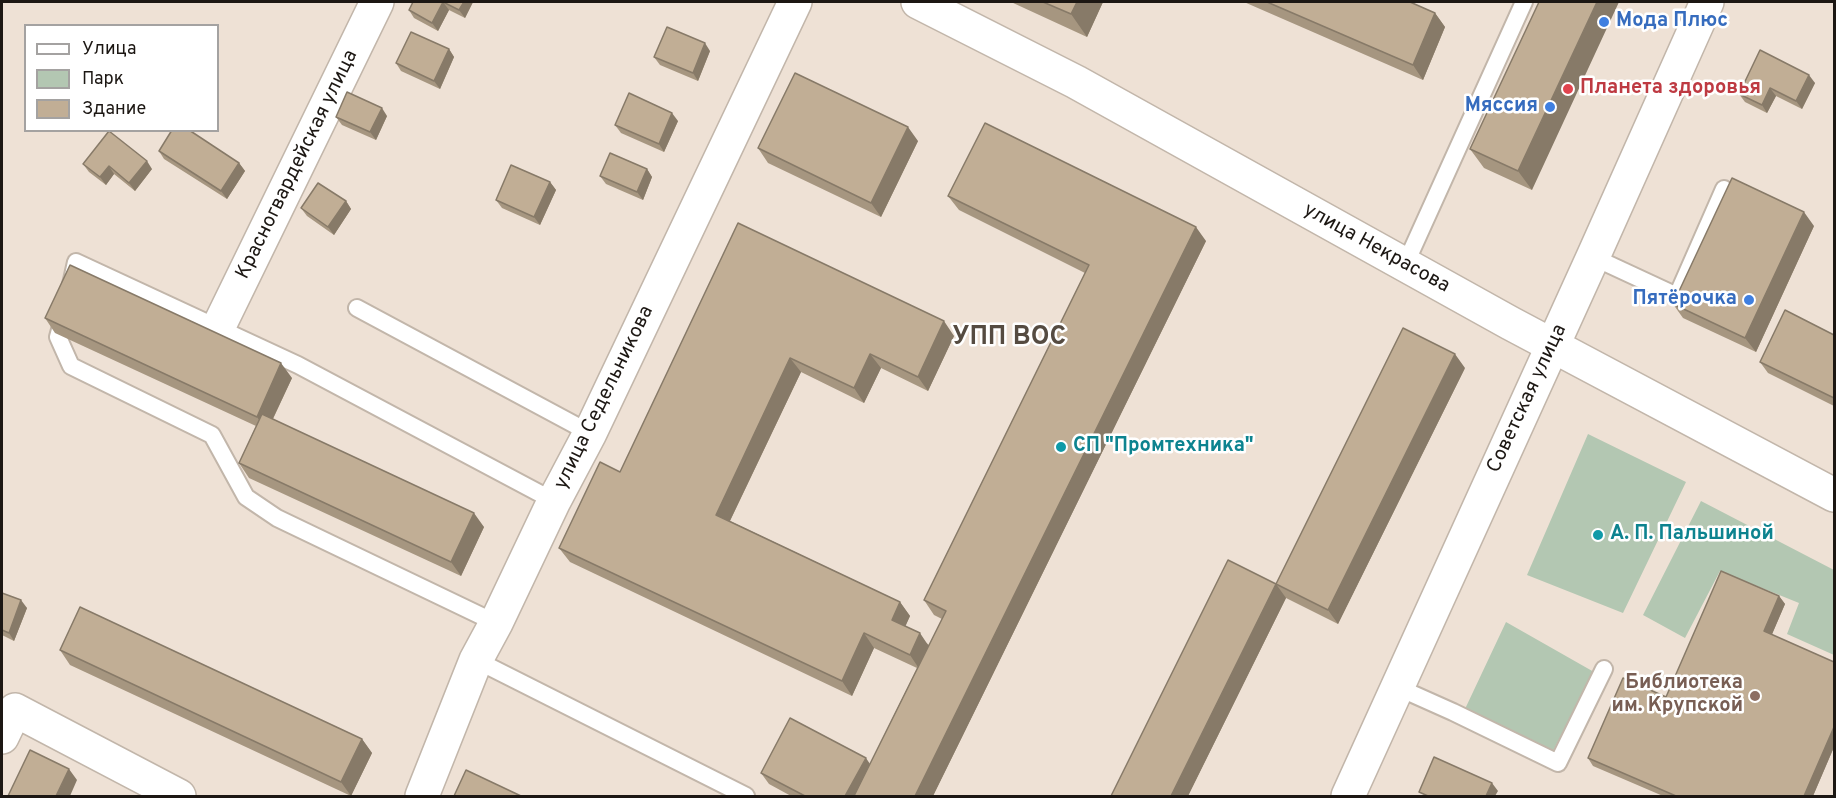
<!DOCTYPE html>
<html>
<head>
<meta charset="utf-8">
<style>
	body { margin:0 }
	#map { position:relative; width:1836px; height:798px; overflow:hidden; background:#eee1d5; font-family:Overpass,sans-serif }
	canvas { display:block }
	.frame { position:absolute; inset:0; border:3px solid #1c1713; pointer-events:none }
	.legend { position:absolute; left:24px; top:24px; width:195px; height:108px; box-sizing:border-box; background:#fff; border:2px solid #a4a2a1; margin:0; padding:8px 10px; list-style:none; font-size:18px; color:#1c1713 }
	.legend li { display:flex; align-items:center; gap:12px; height:30px }
	.legend b { width:30px; border:2px solid #a4a2a1 }
</style>
</head>
<body>
<div id="map">
<canvas width="1836" height="798"></canvas>
<div class="frame"></div>
<ul class="legend">
<li><b style="height:8px;background:#fff"></b>Улица</li>
<li><b style="height:16px;background:#b3c7b2"></b>Парк</li>
<li><b style="height:16px;background:#c1ae95"></b>Здание</li>
</ul>
</div>
<script>
const context = document.querySelector('canvas').getContext('2d');
context.lineJoin = 'round';
function fill(path, color) {
  context.fillStyle = color;
  context.fill(path, 'evenodd');
}
function poly(rows) {
  const path = new Path2D();
  for (const r of rows) {
    path.moveTo(r[0], r[1]);
    for (let i = 2; i < r.length; i += 2) path.lineTo(r[i], r[i + 1]);
  }
  return path;
}
function strokePath(path, color, width, dash) {
  context.strokeStyle = color;
  context.lineWidth = width;
  context.lineCap = dash ? 'butt' : 'round';
  context.setLineDash(dash || []);
  context.stroke(path);
}
function write(font, color, halo, rows, align = 'center') {
  context.font = font + ' Overpass,sans-serif';
  context.lineWidth = 5;
  context.setLineDash([]);
  context.textBaseline = 'middle';
  context.strokeStyle = halo;
  context.fillStyle = color;
  for (const [text, x, y, turn = 0] of rows) {
    context.save();
    context.translate(x, y);
    context.rotate((+turn || 0) * Math.PI / 180);
    context.textAlign = isNaN(turn) ? turn : align;
    if (halo) context.strokeText(text, 0, 0);
    context.fillText(text, 0, 0);
    context.restore();
  }
}
fill(poly([
	[1588,434,1686,482,1623,613,1527,575],
	[1701,501,1834,570,1834,655,1787,634,1799,603,1720,571,1685,638,1643,615],
	[1506,622,1594,672,1553,751,1465,709]
]), '#b3c7b2');
const lane = poly([
	[1593,257,1677,296,1724,189],
	[1405,265,1524,2],
	[70,289,76,262,298,365,554,501],
	[357,308,590,433],
	[64,315,58,337,71,366,212,435,246,497,277,518,496,623],
	[476,660,746,796],
	[1397,687,1453,712,1558,763,1604,669]
]);
const street = poly([
	[918,2,1076,82,1510,323,1834,495],
	[218,328,377,2],
	[2,737,15,710,179,796],
	[422,796,476,660,496,623,554,501,590,433,795,2]
]);
const secondary = poly([
	[1348,796,1593,257,1707,2]
]);
strokePath(lane, '#c2b6aa', 20);
strokePath(street, '#c2b6aa', 36);
strokePath(secondary, '#c2b6aa', 36);
strokePath(lane, '#fff', 16);
strokePath(street, '#fff', 33);
strokePath(secondary, '#fff', 33);
fill(poly([
	[410,2,473,2,465,18,449,10,438,31,414,18,409,10,412,3],
	[1011,2,1103,2,1087,37],
	[1244,2,1410,2,1435,13,1445,27,1423,80],
	[1539,2,1532,190,1484,168,1470,149],
	[449,49,454,57,440,89,401,71,396,63],
	[1760,50,1815,83,1802,109,1776,96,1767,113,1745,102,1739,94],
	[710,51,698,81,660,65,654,57],
	[387,116,376,140,342,125,336,117],
	[678,121,664,152,621,133,615,125],
	[918,141,881,217,768,163,758,148],
	[159,151,239,163,245,171,227,199,164,159],
	[83,164,152,169,135,191,114,174,106,185,89,172],
	[647,169,652,177,643,200,606,184,600,176],
	[550,182,556,190,540,225,502,208,496,200],
	[948,196,1206,241,933,796,791,796,769,784,761,773,870,764,917,668,874,648,852,696,570,562,559,548,620,472,738,223,954,336,928,391,881,368,864,403,801,372,730,521,900,602,910,616,905,626,929,645,942,619,934,615,924,600,1085,273,959,210],
	[346,201,351,209,334,235,307,216,301,208],
	[1814,226,1756,352,1683,318,1673,304],
	[45,318,292,378,273,419,484,527,461,576,249,478,239,463,256,426,55,333],
	[1834,335,1834,406,1768,373,1760,362],
	[1465,368,1338,624,1286,598,1188,796,1111,796,1276,584],
	[2,593,27,608,14,641,2,635],
	[1779,596,1785,604,1772,634,1834,747,1813,796,1663,796,1593,766,1588,758,1666,697],
	[60,650,362,739,372,753,351,796,70,665]
]), '#a69680');
fill(poly([
	[443,2,449,10,438,31,432,23],
	[464,2,473,2,465,18,459,10],
	[1077,2,1103,2,1087,37,1071,14],
	[1597,2,1619,2,1532,190,1518,171],
	[1435,13,1445,27,1423,80,1413,65],
	[705,43,710,51,698,81,693,73],
	[449,49,454,57,440,89,434,81],
	[1809,75,1815,83,1802,109,1796,101],
	[1770,88,1776,96,1767,113,1762,105],
	[382,108,387,116,376,140,370,132],
	[672,113,678,121,664,152,659,144],
	[908,127,918,141,881,217,871,203],
	[147,161,152,169,135,191,129,183],
	[239,163,245,171,227,199,221,191],
	[109,166,114,174,106,185,100,177],
	[647,169,652,177,643,200,637,192],
	[550,182,556,190,540,225,534,217],
	[346,201,351,209,334,235,328,227],
	[1804,212,1814,226,1756,352,1745,338],
	[1196,227,1206,241,933,796,915,796],
	[944,321,954,336,928,391,918,377],
	[870,354,881,368,864,403,854,388],
	[1455,354,1465,368,1338,624,1328,610],
	[790,358,801,372,726,529,716,515],
	[281,363,292,378,267,431,257,417],
	[474,513,484,527,461,576,451,562],
	[1276,584,1286,598,1188,796,1171,796],
	[1779,596,1785,604,1770,639,1764,631],
	[21,600,27,608,14,641,9,633],
	[900,602,910,616,902,634,892,620],
	[864,633,874,648,852,696,842,681],
	[920,633,930,648,920,670,910,655],
	[1834,727,1834,747,1813,796,1804,796],
	[362,739,372,753,351,796,341,782],
	[866,758,874,770,859,796,845,796],
	[69,769,77,780,70,796,56,796],
	[1492,783,1498,791,1495,796,1486,796]
]), '#877a68');
const building = poly([
	[413,2,464,2,459,10,443,2,432,23,409,10,413,2],
	[1043,2,1077,2,1071,14,1043,2],
	[1267,2,1410,2,1435,13,1413,65,1267,2],
	[1539,2,1597,2,1518,171,1470,149,1539,2],
	[667,27,705,43,693,73,654,57,667,27],
	[411,32,449,49,434,81,396,63,411,32],
	[1760,50,1809,75,1796,101,1770,88,1762,105,1739,94,1760,50],
	[795,73,908,127,871,203,758,148,795,73],
	[347,92,382,108,370,132,336,117,347,92],
	[629,93,672,113,659,144,615,125,629,93],
	[985,123,1196,227,915,796,854,796,946,611,924,600,1089,265,948,196,985,123],
	[172,130,189,130,239,163,221,191,159,151,172,130],
	[109,131,147,161,129,183,109,166,100,177,83,164,109,131],
	[610,153,647,169,637,192,600,176,610,153],
	[511,165,550,182,534,217,496,200,511,165],
	[1732,178,1804,212,1745,338,1673,304,1732,178],
	[318,183,346,201,328,227,301,208,318,183],
	[738,223,944,321,918,377,870,354,854,388,790,358,716,515,900,602,892,620,920,633,910,655,864,633,842,681,559,548,600,462,620,472,738,223],
	[70,265,281,363,257,417,45,318,70,265],
	[1785,310,1834,335,1834,398,1760,362,1785,310],
	[1403,328,1455,354,1328,610,1276,584,1403,328],
	[262,414,474,513,451,562,239,463,262,414],
	[1228,560,1276,584,1171,796,1111,796,1228,560],
	[1721,571,1779,596,1764,631,1834,662,1834,727,1804,796,1676,796,1588,758,1623,678,1666,697,1721,571],
	[2,593,21,600,9,633,2,630,2,593],
	[80,607,362,739,341,782,60,650,80,607],
	[790,718,866,758,845,796,805,796,761,773,790,718],
	[30,750,69,769,56,796,8,796,30,750],
	[1434,757,1492,783,1486,796,1428,796,1419,792,1434,757],
	[466,770,521,796,454,796,466,770]
]);
fill(building, '#c1ae95');
strokePath(building, '#877a68', 1.5);
for (const [x, y, r, color] of [
	[1604,22,6,"#3f7fe0"],
	[1568,89,6,"#e0444e"],
	[1550,107,6,"#3f7fe0"],
	[1749,300,6,"#3f7fe0"],
	[1061,447,6,"#0f9aa8"],
	[1598,535,6,"#0f9aa8"],
	[1755,696,6,"#8d6e63"]
]) {
  const dot = new Path2D();
  dot.arc(x, y, r, 0, 2 * Math.PI);
  context.fillStyle = color;
  context.fill(dot);
  strokePath(dot, '#fff', 2);
}
write('bold 20px', '#366cbe', '#fff', [
	["Мода Плюс",1616,22,"left"],
	["Мяссия",1538,107],
	["Пятёрочка",1737,300]
], 'right');
write('bold 20px', '#be3a42', '#fff', [
	["Планета здоровья",1580,89]
], 'left');
write('20px', '#1c1713', '#fff', [
	["Красногвардейская улица",298,165,-64],
	["улица Некрасова",1376,249,29],
	["улица Седельникова",605,398,-64],
	["Советская улица",1528,399,-65]
]);
write('bold 20px', '#0d838f', '#fff', [
	["СП \"Промтехника\"",1073,447],
	["А. П. Пальшиной",1610,535]
], 'left');
write('bold 20px', '#785e54', '#fff', [
	["Библиотека",1743,684],
	["им. Крупской",1743,707]
], 'right');
write('bold 26px', '#554b41', '#fff', [
	["УПП ВОС",1009,339]
]);
</script>
</body>
</html>
